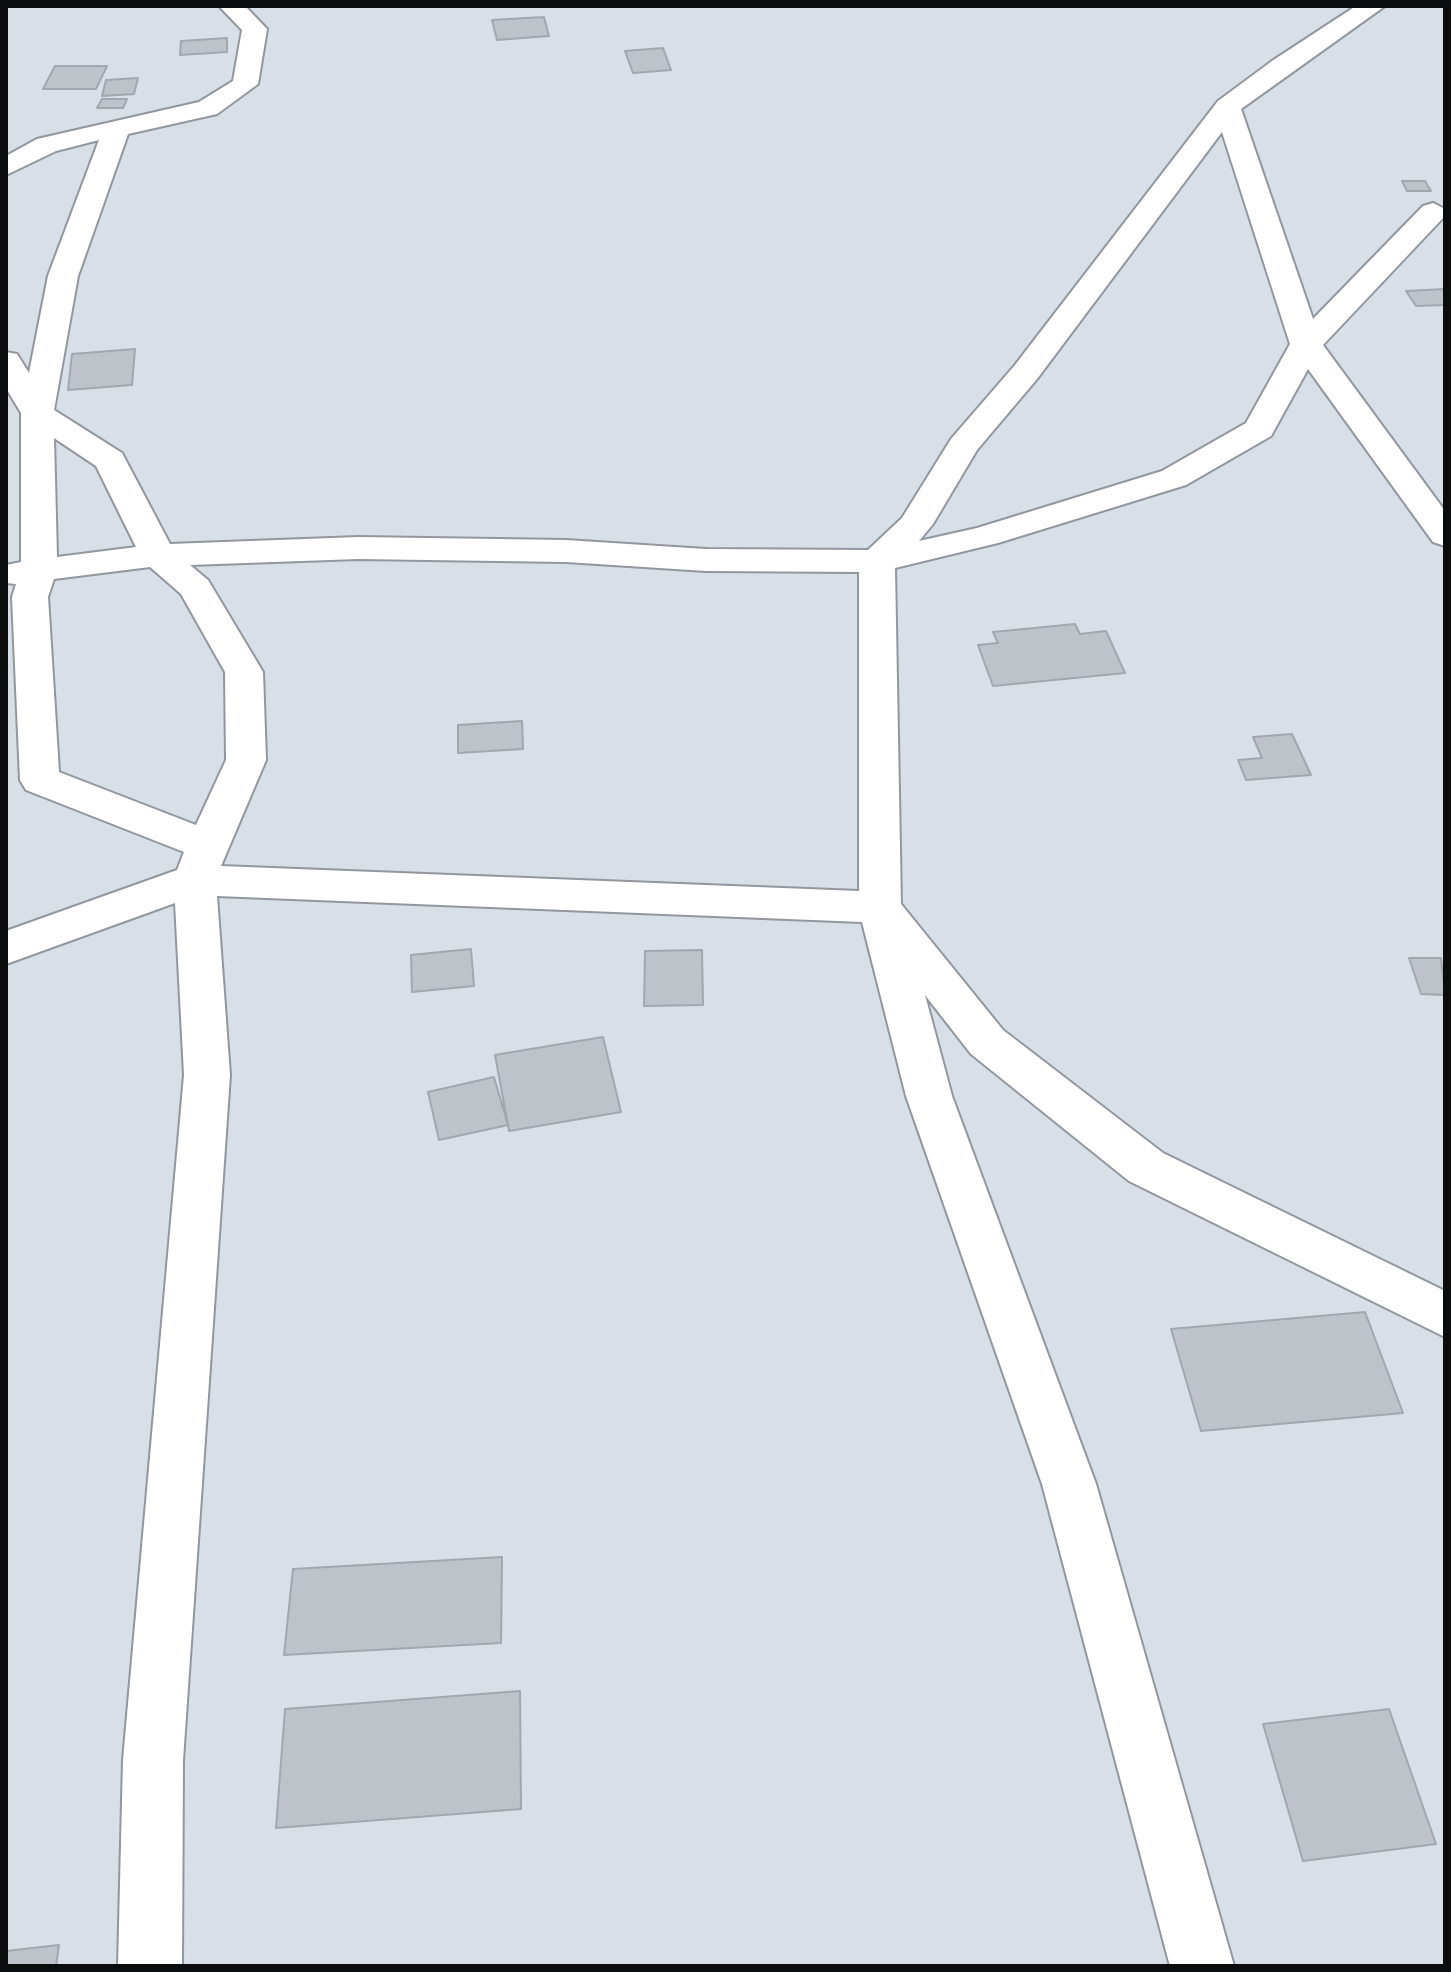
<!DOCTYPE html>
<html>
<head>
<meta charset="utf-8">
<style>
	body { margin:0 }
	#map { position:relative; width:1451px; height:1972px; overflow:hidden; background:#d9dfe6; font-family:"Archivo Narrow",sans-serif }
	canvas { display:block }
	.frame { position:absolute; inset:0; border:8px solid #0a0c0e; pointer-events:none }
</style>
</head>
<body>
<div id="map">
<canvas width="1451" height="1972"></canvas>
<div class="frame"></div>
</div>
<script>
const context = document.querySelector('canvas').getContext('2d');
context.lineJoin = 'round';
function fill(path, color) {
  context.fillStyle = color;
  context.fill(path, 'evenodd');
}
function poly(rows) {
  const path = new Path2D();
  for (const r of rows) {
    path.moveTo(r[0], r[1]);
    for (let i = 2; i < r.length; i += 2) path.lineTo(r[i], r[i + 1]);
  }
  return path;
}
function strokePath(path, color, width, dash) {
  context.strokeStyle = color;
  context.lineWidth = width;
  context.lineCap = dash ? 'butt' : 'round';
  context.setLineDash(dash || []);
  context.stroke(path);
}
const building = poly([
	[544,17,549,36,497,40,492,20,544,17],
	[227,38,227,52,180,55,181,41,227,38],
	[663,48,671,70,633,73,625,51,663,48],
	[55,66,107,66,96,89,43,89,55,66],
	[138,78,134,94,102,96,106,80,138,78],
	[102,99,127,99,123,108,97,108,102,99],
	[1402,181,1425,181,1431,191,1407,191,1402,181],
	[1445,289,1445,305,1416,306,1406,291,1445,289],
	[135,349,132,385,68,390,72,354,135,349],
	[1075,624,1080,634,1106,631,1125,673,993,686,978,645,998,643,993,632,1075,624],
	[522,721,523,749,458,753,458,725,522,721],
	[1292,734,1311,775,1246,780,1238,760,1262,758,1253,737,1292,734],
	[471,949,474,986,412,992,411,955,471,949],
	[702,950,703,1005,644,1006,645,951,702,950],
	[1409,958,1441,958,1445,995,1421,994,1409,958],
	[603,1037,621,1112,509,1131,495,1055,603,1037],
	[494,1077,508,1125,439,1140,428,1092,494,1077],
	[1365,1312,1403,1413,1201,1431,1171,1329,1365,1312],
	[502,1557,501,1643,284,1655,293,1569,502,1557],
	[520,1691,521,1809,276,1828,285,1709,520,1691],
	[1389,1709,1436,1844,1303,1861,1263,1724,1389,1709],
	[59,1945,56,1966,6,1966,6,1951,59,1945]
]);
fill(building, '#bec3ca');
strokePath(building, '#a2a7ae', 2);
const minor = poly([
	[219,6,245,6,267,29,258,84,217,114,128,134,78,276,54,410,122,453,170,544,358,537,566,540,706,549,868,550,902,518,951,439,1015,365,1218,101,1272,61,1356,6,1385,6,1241,109,1313,319,1423,206,1433,203,1445,209,1443,218,1323,345,1445,511,1445,546,1433,542,1308,369,1271,436,1186,485,998,543,895,568,901,904,1003,1030,1163,1153,1445,1291,1445,1337,1129,1181,971,1054,925,995,952,1096,1096,1484,1234,1966,1170,1966,1042,1484,906,1096,862,922,217,896,230,1075,183,1760,182,1966,118,1966,123,1760,184,1075,175,903,6,964,6,931,177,870,184,852,26,790,20,780,12,597,16,584,6,583,6,565,21,562,21,413,6,388,6,352,17,354,29,373,48,276,99,140,56,151,6,175,6,156,37,139,199,102,233,81,242,30,219,6],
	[1222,132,1290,344,1246,423,1162,471,977,528,919,541,933,524,977,450,1037,379,1222,132],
	[54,438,96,466,136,547,57,557,54,438],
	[358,559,566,562,706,571,859,572,859,891,221,866,266,760,263,672,208,580,190,565,358,559],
	[150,567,181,594,225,672,226,760,196,825,59,772,48,597,54,579,150,567]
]);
strokePath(minor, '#92979e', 4);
fill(minor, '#fff');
</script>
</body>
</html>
